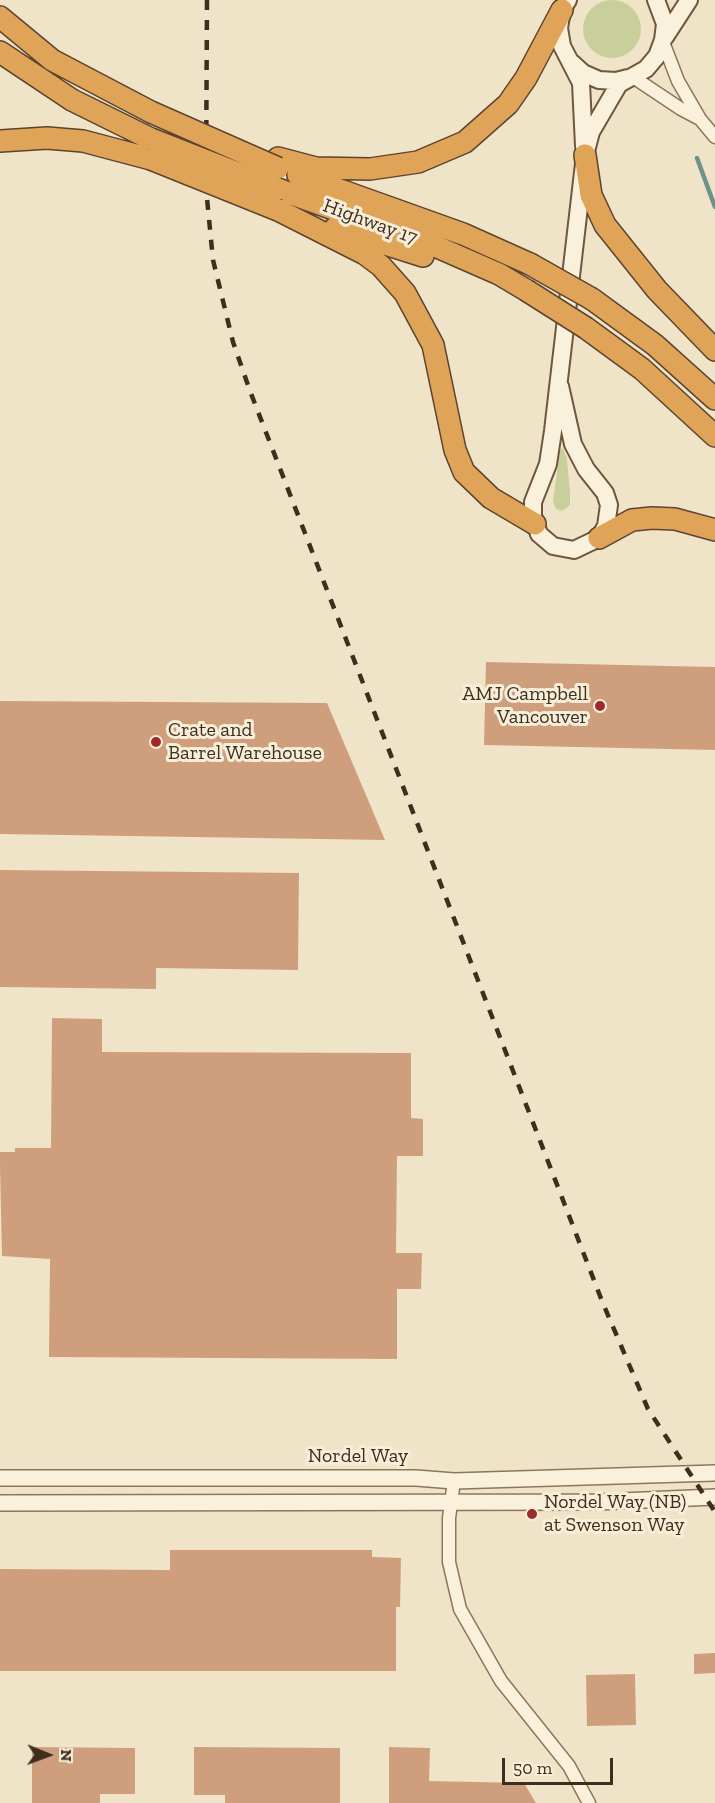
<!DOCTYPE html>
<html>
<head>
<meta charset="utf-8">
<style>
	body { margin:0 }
	#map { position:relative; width:715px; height:1803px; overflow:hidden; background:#f0e4c8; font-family:"Zilla Slab",serif }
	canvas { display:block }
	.north { position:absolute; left:18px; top:1725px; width:60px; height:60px; -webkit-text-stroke:4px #f7eed8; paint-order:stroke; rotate:91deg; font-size:16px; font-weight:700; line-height:24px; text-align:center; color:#3d2e20 }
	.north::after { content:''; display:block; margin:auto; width:21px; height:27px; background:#3d2e20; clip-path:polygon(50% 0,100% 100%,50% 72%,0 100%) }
	.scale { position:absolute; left:502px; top:1758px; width:111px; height:27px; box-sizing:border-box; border:3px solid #3d2e20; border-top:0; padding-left:8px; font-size:18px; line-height:21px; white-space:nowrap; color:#3d2e20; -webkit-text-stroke:4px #f7eed8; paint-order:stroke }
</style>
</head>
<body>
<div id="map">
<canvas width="715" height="1803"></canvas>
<div class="north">N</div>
<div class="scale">50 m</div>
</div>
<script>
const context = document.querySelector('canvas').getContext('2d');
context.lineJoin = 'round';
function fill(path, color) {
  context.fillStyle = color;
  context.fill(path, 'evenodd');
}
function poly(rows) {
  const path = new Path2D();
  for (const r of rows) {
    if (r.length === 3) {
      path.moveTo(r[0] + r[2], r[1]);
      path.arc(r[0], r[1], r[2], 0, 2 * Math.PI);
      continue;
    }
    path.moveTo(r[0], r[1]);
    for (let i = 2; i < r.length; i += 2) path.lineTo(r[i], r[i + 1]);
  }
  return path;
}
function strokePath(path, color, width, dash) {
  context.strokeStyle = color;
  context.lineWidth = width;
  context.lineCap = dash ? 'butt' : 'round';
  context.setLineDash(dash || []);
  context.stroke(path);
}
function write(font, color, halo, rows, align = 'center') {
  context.font = font + ' "Zilla Slab",serif';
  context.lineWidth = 6;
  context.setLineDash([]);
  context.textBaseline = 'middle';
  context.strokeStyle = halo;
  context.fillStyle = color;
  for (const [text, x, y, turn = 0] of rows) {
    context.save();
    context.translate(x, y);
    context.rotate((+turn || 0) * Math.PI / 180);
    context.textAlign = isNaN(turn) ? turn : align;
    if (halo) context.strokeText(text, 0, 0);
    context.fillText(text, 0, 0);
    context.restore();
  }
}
fill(poly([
	[612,29,29],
	[563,448,567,459,570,492,570,505,562,511,556,509,553,502,560,450]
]), '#c9cf9b');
strokePath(poly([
	[697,158,715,207]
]), '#6f938a', 4.5);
fill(poly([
	[486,662,715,667,715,750,484,745],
	[0,701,327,703,385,840,0,834],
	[0,870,299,873,298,970,156,968,156,989,0,987],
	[52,1018,102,1019,102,1052,411,1053,411,1118,423,1119,423,1156,397,1156,396,1253,422,1253,421,1289,397,1289,397,1359,49,1357,50,1259,2,1256,0,1165,0,1152,15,1152,15,1148,51,1148],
	[170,1550,372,1550,372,1557,401,1558,400,1607,396,1607,396,1671,0,1671,0,1569,170,1570],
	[715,1653,715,1673,694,1674,694,1654],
	[635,1674,636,1725,587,1726,586,1675],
	[32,1747,135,1748,135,1794,100,1794,100,1803,32,1803],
	[194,1747,340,1748,340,1803,225,1803,225,1795,194,1795],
	[389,1747,430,1748,429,1781,524,1783,536,1803,389,1803]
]), '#cf9f7d');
const minor = poly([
	[663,42,678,81,700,119,715,137],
	[633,77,681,109,700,119],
	[454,1481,449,1518,449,1562,460,1609,501,1681,569,1766,589,1803]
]);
const tertiary = poly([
	[0,1478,416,1478,454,1481,715,1473],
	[0,1503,598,1502,715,1497]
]);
const secondary = poly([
	[568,0,562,10,559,28,562,46,581,83,584,146],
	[665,37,689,0],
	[572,63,583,73,599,80,616,81,628,78],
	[560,386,573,444,586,469,605,493,609,505,606,526,599,538,574,550,553,546,539,534,533,516,533,502,548,464,553,431,585,155,591,132,619,84,646,69,657,56,663,40,665,24,656,0]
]);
const motorway = poly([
	[0,17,52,60,151,112],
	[0,52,72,100,151,139],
	[0,141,47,138,83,141,151,159],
	[585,155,591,195,605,225,657,290,715,350],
	[278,158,316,168,370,169,418,162,465,142,508,104,526,78,562,10],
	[298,175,463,234,530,264],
	[278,189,435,246,499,274,526,290],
	[278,210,365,254,381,266,405,293,433,345,455,450,464,472,491,498,535,524],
	[335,228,423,256],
	[592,299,655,345,715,399],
	[586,328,642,369,715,436],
	[599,538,632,520,652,518,675,519,715,530]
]);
strokePath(minor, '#8d765c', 15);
strokePath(tertiary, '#8d765c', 18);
strokePath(secondary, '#6f573f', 20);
strokePath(motorway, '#5b4430', 24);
strokePath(minor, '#faf1dc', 12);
strokePath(tertiary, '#faf1dc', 15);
strokePath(secondary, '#faf1dc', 16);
strokePath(motorway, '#e0a458', 21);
strokePath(poly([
	[207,0,206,188,213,260,233,342,250,391,602,1301,648,1409,715,1512]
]), '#3d2e20', 4.5, [10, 10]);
const motorwayBridge = poly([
	[151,112,278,168],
	[151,139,278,189],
	[151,159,278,210],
	[530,264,592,299],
	[526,290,586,328]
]);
strokePath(motorwayBridge, '#5b4430', 24, []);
strokePath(motorwayBridge, '#e0a458', 21);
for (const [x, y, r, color] of [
	[600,706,6,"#9e2a2b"],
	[156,742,6,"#9e2a2b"],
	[532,1514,6,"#9e2a2b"]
]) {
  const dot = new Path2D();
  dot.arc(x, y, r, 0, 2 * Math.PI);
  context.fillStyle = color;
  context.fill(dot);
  strokePath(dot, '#f7eed8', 2);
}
write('20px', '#3d2e20', '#f7eed8', [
	["Highway 17",370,222,20],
	["Nordel Way",358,1456]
]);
write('20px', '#3d2e20', '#f7eed8', [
	["AMJ Campbell",588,694,"right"],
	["Vancouver",588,717,"right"],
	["Crate and",168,730],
	["Barrel Warehouse",168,753],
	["Nordel Way (NB)",544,1502],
	["at Swenson Way",544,1525]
], 'left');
</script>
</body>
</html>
